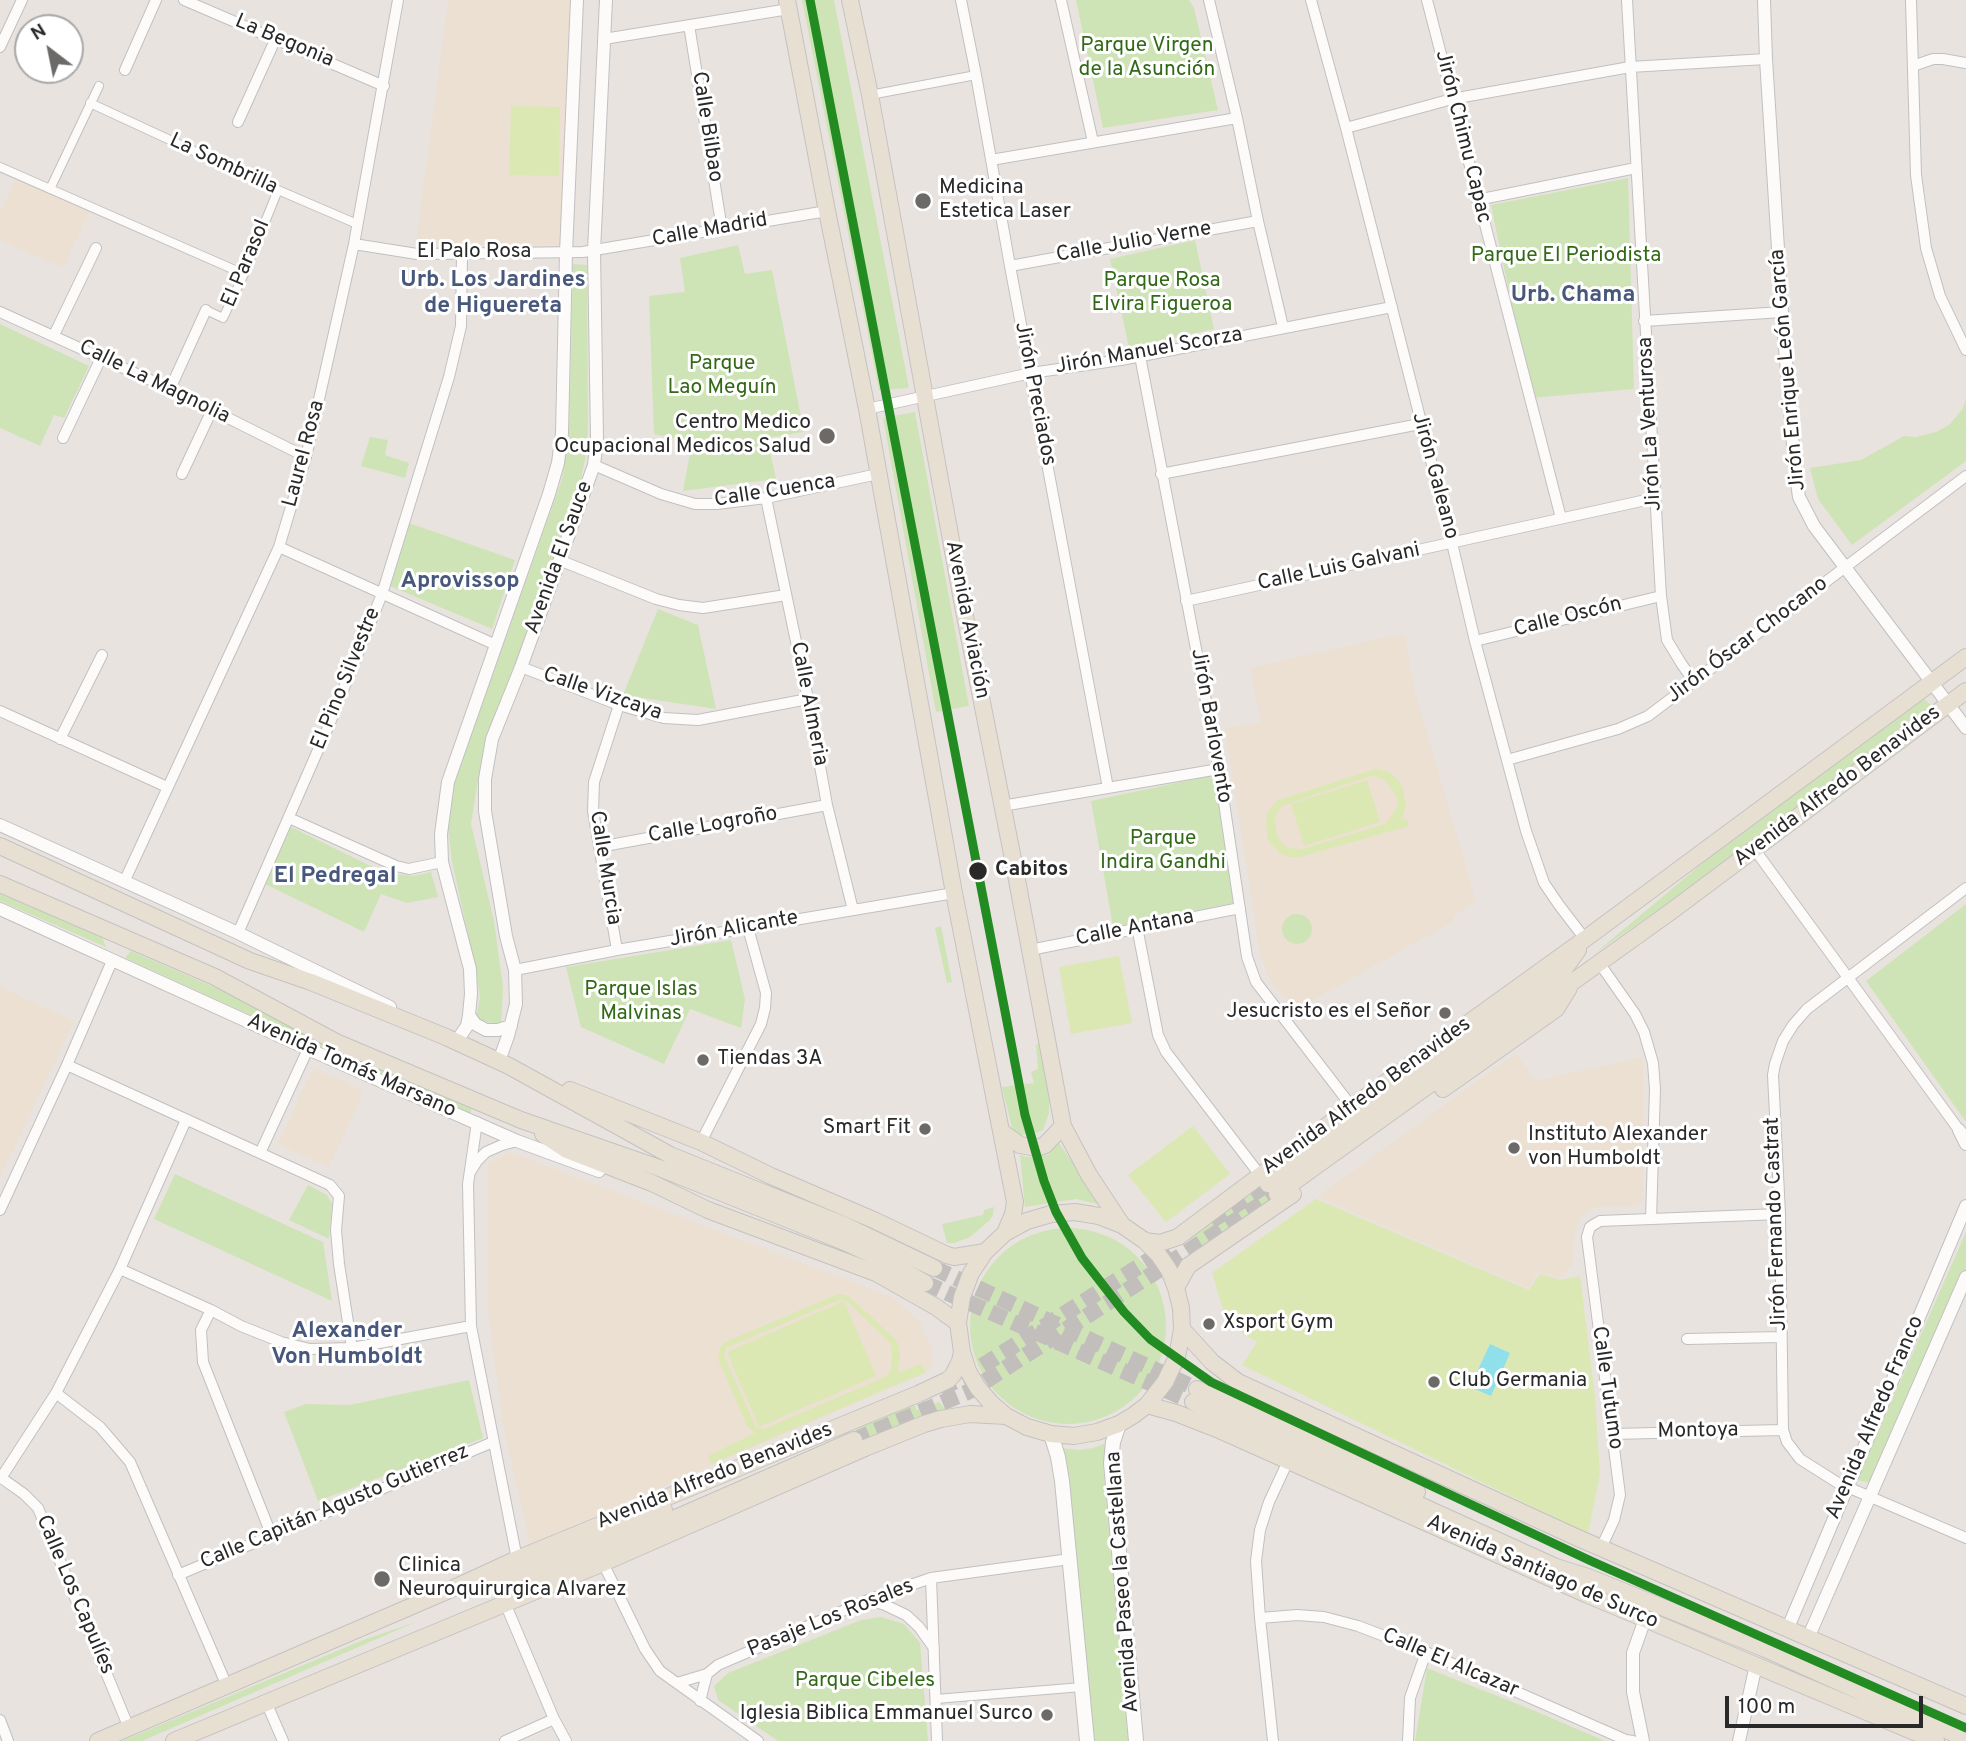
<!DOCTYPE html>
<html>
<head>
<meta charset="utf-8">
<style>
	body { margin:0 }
	#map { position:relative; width:1966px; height:1741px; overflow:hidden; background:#e8e3df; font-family:Overpass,sans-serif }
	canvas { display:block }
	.north { position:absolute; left:14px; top:14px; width:70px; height:70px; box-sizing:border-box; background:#fff; border:2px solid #a9a9a9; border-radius:50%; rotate:328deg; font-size:19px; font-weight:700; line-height:28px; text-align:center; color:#292929 }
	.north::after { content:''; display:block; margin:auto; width:24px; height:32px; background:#6c6a69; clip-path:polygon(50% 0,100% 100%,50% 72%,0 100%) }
	.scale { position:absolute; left:1725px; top:1696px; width:198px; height:32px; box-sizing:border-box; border:4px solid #292929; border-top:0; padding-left:9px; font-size:21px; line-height:24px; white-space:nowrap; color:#292929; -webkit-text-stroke:5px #fff; paint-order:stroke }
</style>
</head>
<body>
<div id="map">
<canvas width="1966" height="1741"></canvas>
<div class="north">N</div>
<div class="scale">100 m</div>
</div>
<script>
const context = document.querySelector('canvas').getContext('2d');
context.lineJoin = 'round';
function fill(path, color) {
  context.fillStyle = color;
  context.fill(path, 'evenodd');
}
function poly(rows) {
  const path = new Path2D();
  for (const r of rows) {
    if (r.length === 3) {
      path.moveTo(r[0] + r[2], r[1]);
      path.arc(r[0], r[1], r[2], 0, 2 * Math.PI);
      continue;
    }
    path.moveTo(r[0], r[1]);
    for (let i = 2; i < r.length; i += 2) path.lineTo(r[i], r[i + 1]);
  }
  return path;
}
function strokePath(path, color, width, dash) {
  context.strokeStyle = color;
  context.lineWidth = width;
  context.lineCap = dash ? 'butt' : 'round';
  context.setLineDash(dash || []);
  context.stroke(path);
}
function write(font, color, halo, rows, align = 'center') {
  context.font = font + ' Overpass,sans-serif';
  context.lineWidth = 6;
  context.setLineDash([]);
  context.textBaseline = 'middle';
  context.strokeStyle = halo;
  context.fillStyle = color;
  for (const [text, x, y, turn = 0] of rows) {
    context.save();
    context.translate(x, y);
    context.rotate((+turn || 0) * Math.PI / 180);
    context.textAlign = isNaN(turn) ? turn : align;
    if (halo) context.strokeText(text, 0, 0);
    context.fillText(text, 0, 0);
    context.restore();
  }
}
fill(poly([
	[448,0,570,0,560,245,416,244],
	[16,178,90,210,63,268,0,240,0,212],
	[1404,633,1415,692,1476,901,1454,916,1452,922,1294,1011,1269,978,1260,955,1225,728,1261,722,1250,668],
	[0,987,74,1021,0,1178],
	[1516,1053,1535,1081,1643,1057,1643,1200,1636,1206,1609,1206,1594,1208,1582,1215,1574,1232,1573,1264,1559,1279,1538,1271,1529,1288,1317,1197],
	[313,1068,364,1091,329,1167,278,1144],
	[510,1152,892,1297,919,1321,933,1350,932,1368,923,1374,530,1544,504,1431,488,1312,488,1163]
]), '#ece0d3');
fill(poly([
	[802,0,834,0,909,388,879,390],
	[1076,0,1189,0,1194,8,1218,110,1103,128],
	[1628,178,1634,389,1531,398,1491,205],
	[1195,240,1214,329,1129,348,1110,259],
	[738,245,745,274,772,270,804,432,767,438,776,479,683,491,692,442,654,434,649,296,685,292,680,258],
	[573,264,587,265,588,431,586,455,580,483,481,761,471,824,494,921,503,987,501,1025,476,1019,480,997,476,970,452,862,448,829,452,789,562,479,569,436],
	[0,324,89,366,64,418,54,415,40,446,0,428],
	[1966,399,1966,461,1852,545,1818,499,1810,468,1861,460,1904,436,1916,437,1936,432,1949,425,1962,410],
	[915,412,969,706,936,712,883,418],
	[370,437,388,440,385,455,409,463,405,478,361,466],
	[409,523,515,560,492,629,390,586],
	[658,609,698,625,716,709,623,695],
	[1924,699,1933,707,1695,884,1594,954,1740,832],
	[1214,775,1234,903,1113,927,1091,801],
	[291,827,385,873,414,876,431,872,438,897,407,903,381,894,364,932,265,884],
	[0,890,102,937,106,947,0,901],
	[1966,904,1966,1122,1866,981],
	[1297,929,15],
	[941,926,952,982,947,983,935,928],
	[731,940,745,999,741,1028,690,1009,664,1064,581,1027,566,967],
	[131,951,225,992,297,1030,472,1109,470,1113,305,1040,125,958],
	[1042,1042,1049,1100,1049,1113,1043,1130,1036,1133,1022,1135,1017,1133,1012,1128,1002,1087,1034,1083,1031,1072,1038,1069,1036,1045],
	[1059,1143,1101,1205,1076,1199,1025,1207,1020,1155,1027,1157,1048,1155],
	[175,1174,323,1242,332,1301,154,1219],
	[308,1185,327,1195,332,1204,329,1239,289,1220],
	[1263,1185,1274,1200,1199,1254,1188,1239],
	[994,1207,993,1215,989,1221,970,1237,955,1243,947,1243,942,1224,983,1215,984,1210],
	[1068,1326,98],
	[1966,1232,1966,1271,1870,1483,1857,1480],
	[469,1380,483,1438,318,1501,284,1412,306,1404,349,1405],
	[939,1402,947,1411,863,1447,853,1425,913,1403,917,1410],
	[1106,1443,1103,1465,1128,1741,1094,1741,1068,1467,1061,1448,1079,1450,1093,1448],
	[881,1617,904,1624,920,1643,928,1741,778,1741,718,1700,714,1686,728,1673,861,1620],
	[416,1622,142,1741,122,1741,363,1640],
	[1427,1668,1535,1711,1605,1741,1415,1741]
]), '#cfe4b6');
fill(poly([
	[511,106,560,107,559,176,509,175],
	[1376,769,1388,772,1396,778,1402,786,1406,804,1402,819,1407,819,1409,826,1300,857,1290,857,1280,853,1268,840,1266,822,1268,812,1278,800],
	[1370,776,1378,777,1386,781,1396,795,1398,803,1395,811,1385,824,1302,849,1288,848,1277,837,1275,821,1276,814,1282,806],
	[1367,780,1380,822,1304,846,1291,804],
	[1119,956,1132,1023,1071,1034,1059,967],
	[1193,1126,1230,1174,1166,1222,1128,1175],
	[1316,1199,1529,1290,1540,1274,1560,1280,1580,1276,1595,1398,1600,1474,1588,1534,1242,1365,1257,1342,1240,1332,1225,1316,1212,1273],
	[843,1294,850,1297,895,1339,899,1346,900,1357,898,1373,921,1364,926,1372,711,1464,708,1456,755,1433,747,1426,718,1359,720,1348,725,1342,836,1295],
	[839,1300,847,1301,890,1343,892,1350,892,1358,891,1370,887,1376,764,1429,756,1427,724,1356,726,1348],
	[844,1301,876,1376,759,1427,727,1352]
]), '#dbe8b4');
fill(poly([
	[1490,1344,1510,1353,1491,1396,1470,1387]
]), '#90e0ec');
strokePath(poly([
	[1211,1221,1268,1184],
	[934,1268,1197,1389],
	[925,1283,1193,1402],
	[940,1388,963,1378,1168,1248],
	[854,1440,970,1391,1277,1194]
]), '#c2bebb', 16, [16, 8]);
const pedestrian = poly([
	[870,95,976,75],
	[90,103,278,190,357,224],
	[0,167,244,274],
	[50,189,99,86],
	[206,310,223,318,244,274,278,190],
	[936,1699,1082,1687]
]);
const minor = poly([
	[184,0,384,86],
	[961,0,976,75,1010,266,1108,788],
	[1061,0,1093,142],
	[1209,0,1237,118,1258,221,1283,327],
	[1311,0,1346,128,1452,543,1475,641,1526,831,1544,883,1559,905,1585,939],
	[1427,0,1561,518],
	[1627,0,1661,596,1667,640,1681,663,1694,682],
	[1911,0,1916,175,1926,248,1940,296,1966,350],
	[689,25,722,229],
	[604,39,789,9],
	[0,47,22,0],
	[1913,66,1933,59,1943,59,1966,63],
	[125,70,156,0],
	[238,122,276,38],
	[1346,128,1452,99,1630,67,1766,59],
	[991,160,1237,118],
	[1477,200,1636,168],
	[354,244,417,254,583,252,827,211],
	[1010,266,1258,221],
	[0,312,170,389,306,457],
	[1644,321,1782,312],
	[54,335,96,248],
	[1140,356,1219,769,1247,957,1256,982,1352,1107],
	[170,389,206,310],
	[867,409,1031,373,1121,360,1392,307],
	[63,438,101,358],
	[594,465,661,494,695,504,717,504,766,498,878,474],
	[182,474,212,410],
	[1161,474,1420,424],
	[766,498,808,699,827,805,853,910],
	[279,547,496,645],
	[559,560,656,599,679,605,703,608,786,595],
	[1186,601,1655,498],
	[1475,641,1661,596],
	[521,667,619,705,664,718,698,720,808,699],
	[0,711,167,787],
	[60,739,102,655],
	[1507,760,1618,729,1648,716,1966,476],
	[1002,806,1219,769],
	[289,818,396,866,409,869,442,862],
	[599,847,827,805],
	[1755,850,1959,1130,1965,1135],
	[125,880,279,547,306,457,354,244,398,0],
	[1966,888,1807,1009,1793,1025,1783,1041,1775,1064,1773,1075,1780,1214,1783,1430,1787,1442,1800,1459,1838,1483,1966,1538],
	[1137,927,1158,1035,1166,1052,1260,1175],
	[238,933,329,725,382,594,449,377,461,326,462,254],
	[617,950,593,811,594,782,619,705],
	[1030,950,1240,908],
	[1600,964,1635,1014,1644,1032,1653,1063,1655,1089,1651,1219],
	[515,970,617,950,954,893],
	[67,1065,330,1185,339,1196,336,1230,339,1264,352,1348],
	[477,1122,468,1184,471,1326,517,1559],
	[701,1142,761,1024,765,1008,766,993,748,928],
	[260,1153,308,1049],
	[471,1171,477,1161,486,1152,502,1145,517,1141],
	[0,1210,67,1065,112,961],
	[120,1269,211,1310,241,1326,281,1342,310,1349,352,1348,471,1326],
	[211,1310,201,1330,203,1362,271,1534],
	[1687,1339,1780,1337],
	[56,1393,100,1427,130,1462,227,1686],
	[1612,1434,1783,1430],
	[0,1477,24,1494,38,1508,129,1728],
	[1,1478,56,1393,120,1269,186,1120],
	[1601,1548,1614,1520,1620,1495,1587,1237,1590,1227,1600,1221,1780,1214],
	[603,1563,645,1649,660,1671,758,1741],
	[178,1575,493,1442],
	[931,1578,937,1741],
	[868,1600,885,1605,906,1615,919,1627,934,1648],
	[505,1603,554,1719,566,1741],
	[1260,1618,1297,1615,1324,1617,1358,1626,1426,1652,1626,1740,1633,1741],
	[677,1683,707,1674],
	[700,1701,707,1674,718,1665,868,1600,931,1578,1070,1559],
	[266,1702,283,1741],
	[0,1720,8,1741],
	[505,1741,554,1719],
	[1273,1741,1260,1618,1256,1561,1260,1530,1269,1502,1288,1461],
	[1408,1741,1410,1698,1426,1652]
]);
const tertiary = poly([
	[1764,0,1766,59,1782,312,1795,469,1799,497,1814,526,1966,728],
	[0,825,238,933,390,1007],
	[0,909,308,1049,517,1141,599,1171],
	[469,1015,475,1024,486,1030,498,1030,511,1026],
	[456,1042,467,1026,469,1015,471,994,470,969,442,862,441,834,448,782,549,494,558,463,562,433,566,253,577,0],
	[499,1061,508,1036,516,1004,515,970,506,936,485,811,485,779,492,739,521,667,594,465,597,438,594,251,606,0],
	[1959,1130,1966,1144],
	[1787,1630,1966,1206],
	[1808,1638,1966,1277],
	[1643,1741,1633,1692,1633,1653,1645,1619],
	[1739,1741,1756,1665]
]);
const secondary = poly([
	[1119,1424,1113,1442,1111,1463,1136,1741],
	[1051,1434,1058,1457,1062,1481,1087,1741]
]);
const primary = poly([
	[787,0,827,211,867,409,954,893,1015,1202,1013,1214,1005,1233,985,1252,971,1273,962,1297,958,1323,962,1352,968,1371,978,1388,991,1403,1006,1416,1027,1427,1051,1434,1074,1436,1097,1432,1119,1424,1134,1415,1147,1405,1165,1382,1177,1357,1182,1329,1181,1308,1176,1288,1169,1270,1158,1254,1145,1241,1122,1225,1099,1216,1075,1212,1051,1214,1027,1221,1005,1233],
	[850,0,870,95,963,606,1014,864,1063,1126,1089,1175,1122,1225],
	[0,846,250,961,311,982,446,1037,509,1066,670,1155,844,1225,934,1268],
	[0,884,215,977,336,1042,521,1120,662,1169,842,1241,884,1260,925,1283],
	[1443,1089,1556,1009,1569,988],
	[570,1090,701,1142,771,1176,876,1221,947,1255,954,1257,985,1252],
	[1002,1132,1020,1145,1037,1148,1045,1145,1063,1126],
	[543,1134,567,1150,652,1183,708,1210,876,1273,936,1307,958,1323],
	[1268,1184,1565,968,1578,950],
	[1277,1194,1673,910,1966,691],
	[1145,1241,1160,1243,1178,1237,1352,1107,1585,939,1966,657],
	[1176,1288,1188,1266,1293,1194],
	[1182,1329,1212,1362,1238,1382,1578,1538,1966,1706],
	[1197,1389,1417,1492],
	[1193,1402,1556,1567,1588,1577,1763,1648,1966,1739],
	[1147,1405,1176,1413,1217,1429,1588,1595,1936,1741],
	[474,1585,503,1580,664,1510],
	[528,1588,545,1575,854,1440],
	[98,1741,454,1588,517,1559,918,1394,948,1380,953,1375,960,1361,962,1352],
	[174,1741,603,1563,865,1448,924,1424,941,1419,970,1414,1006,1416]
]);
strokePath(pedestrian, '#c1c0c1', 10);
strokePath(minor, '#c1c0c1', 12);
strokePath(tertiary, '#c1c0c1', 14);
strokePath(secondary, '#c1c0c1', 16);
strokePath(primary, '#c4c2c1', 18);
strokePath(pedestrian, '#fcfbfa', 8);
strokePath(minor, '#fcfbfa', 10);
strokePath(tertiary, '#fcfbfa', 12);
strokePath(secondary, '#fcfbfa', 14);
strokePath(primary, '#e7dfd2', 16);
strokePath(poly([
	[810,0,1025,1115,1044,1181,1056,1212,1082,1258,1124,1312,1150,1339,1211,1382,1591,1561,1966,1728]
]), '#228b22', 9);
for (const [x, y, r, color] of [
	[923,201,9,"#6c6a69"],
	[827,436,9,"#6c6a69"],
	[978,871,10,"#292929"],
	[1445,1013,7,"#6c6a69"],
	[703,1060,7,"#6c6a69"],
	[925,1129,7,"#6c6a69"],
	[1514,1148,7,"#6c6a69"],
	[1209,1324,7,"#6c6a69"],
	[1434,1382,7,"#6c6a69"],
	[382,1579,9,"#6c6a69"],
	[1047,1715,7,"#6c6a69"]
]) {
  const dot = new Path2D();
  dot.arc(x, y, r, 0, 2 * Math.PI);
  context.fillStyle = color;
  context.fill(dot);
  strokePath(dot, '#fff', 2.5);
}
write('21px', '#292929', '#fff', [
	["La Begonia",284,42,23],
	["Calle Bilbao",706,127,81],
	["Jirón Chimu Capac",1462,137,76],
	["La Sombrilla",223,165,25],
	["Calle Madrid",710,231,-10],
	["Calle Julio Verne",1134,243,-10],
	["El Palo Rosa",474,253],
	["El Parasol",247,264,-67],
	["Jirón Manuel Scorza",1149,352,-10],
	["Jirón Enrique León García",1789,370,-95],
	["Calle La Magnolia",154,383,26],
	["Jirón Preciados",1034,394,79],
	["Jirón La Venturosa",1651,424,-93],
	["Laurel Rosa",305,454,-75],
	["Jirón Galeano",1434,476,75],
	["Calle Cuenca",775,492,-9],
	["Avenida El Sauce",560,558,-70],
	["Calle Luis Galvani",1339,568,-12],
	["Calle Oscón",1568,618,-14],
	["Avenida Aviación",966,620,79],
	["Jirón Óscar Chocano",1748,641,-37],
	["El Pino Silvestre",347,679,-68],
	["Calle Vizcaya",602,695,19],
	["Calle Almeria",808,704,79],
	["Jirón Barlovento",1210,726,80],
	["Avenida Alfredo Benavides",1838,787,-37],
	["Calle Logroño",713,826,-10],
	["Calle Murcia",604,868,81],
	["Calle Antana",1135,929,-11],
	["Jirón Alicante",734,930,-10],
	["Avenida Tomás Marsano",351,1067,24],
	["Avenida Alfredo Benavides",1367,1097,-36],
	["Jirón Fernando Castrat",1777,1224,-92],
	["Calle Tutumo",1606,1388,82],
	["Avenida Alfredo Franco",1876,1418,-67],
	["Montoya",1698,1432,-1],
	["Avenida Alfredo Benavides",715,1477,-22],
	["Calle Capitán Agusto Gutierrez",335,1508,-23],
	["Avenida Santiago de Surco",1542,1573,24],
	["Avenida Paseo la Castellana",1124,1582,-94],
	["Calle Los Capulíes",74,1595,67],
	["Pasaje Los Rosales",831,1619,-22],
	["Calle El Alcazar",1450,1664,23]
]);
write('21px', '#326917', '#fff', [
	["Parque Virgen",1147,47],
	["de la Asunción",1147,71],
	["Parque El Periodista",1566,257],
	["Parque Rosa",1162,282],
	["Elvira Figueroa",1162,306],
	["Parque",722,365],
	["Lao Meguín",722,389],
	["Parque",1163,840],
	["Indira Gandhi",1163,864],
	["Parque Islas",641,991],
	["Malvinas",641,1015],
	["Parque Cibeles",865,1682]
]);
write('21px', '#292929', '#fff', [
	["Medicina",939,189],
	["Estetica Laser",939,213],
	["Centro Medico",811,424,"right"],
	["Ocupacional Medicos Salud",811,448,"right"],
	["Jesucristo es el Señor",1431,1013,"right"],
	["Tiendas 3A",717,1060],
	["Smart Fit",911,1129,"right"],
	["Instituto Alexander",1528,1136],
	["von Humboldt",1528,1160],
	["Xsport Gym",1223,1324],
	["Club Germania",1448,1382],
	["Clinica",398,1567],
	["Neuroquirurgica Alvarez",398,1591],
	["Iglesia Biblica Emmanuel Surco",1033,1715,"right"]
], 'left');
write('bold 21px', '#292929', '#fff', [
	["Cabitos",995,871]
], 'left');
write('bold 23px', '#48587c', '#fff', [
	["Urb. Los Jardines",493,281],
	["de Higuereta",493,307],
	["Urb. Chama",1573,296],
	["Aprovissop",460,582],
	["El Pedregal",335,877],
	["Alexander",347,1332],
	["Von Humboldt",347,1358]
]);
</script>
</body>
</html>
